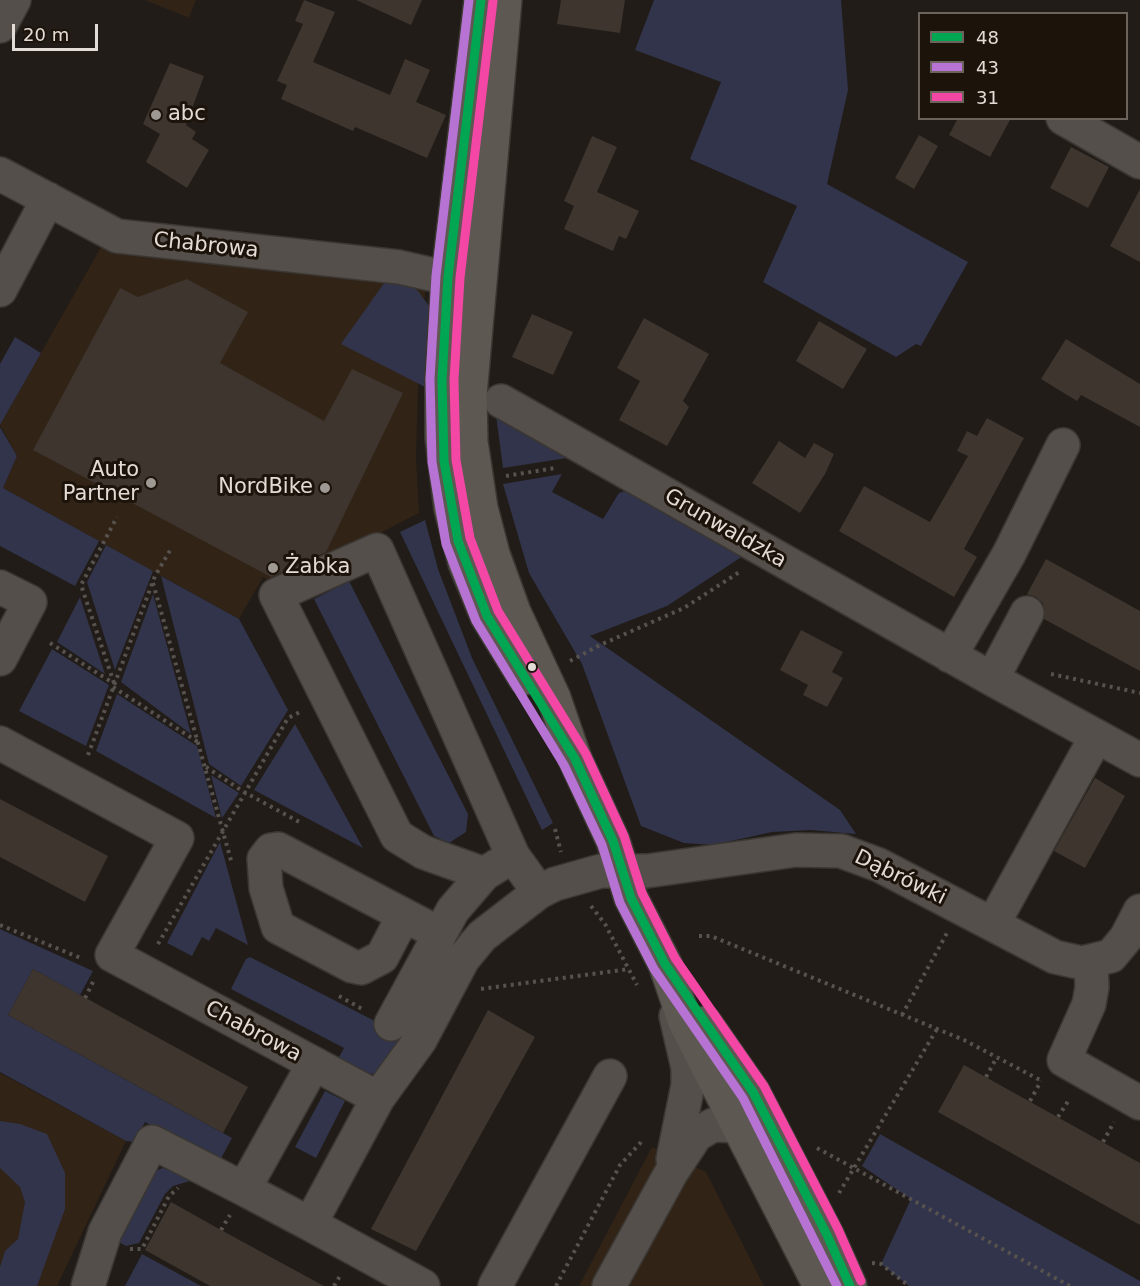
<!DOCTYPE html>
<html>
<head>
<meta charset="utf-8">
<style>
	body { margin:0 }
	#map { position:relative; width:1140px; height:1286px; overflow:hidden; background:#211c17; font-family:"DejaVu Sans",sans-serif }
	canvas { display:block }
	.legend { position:absolute; left:918px; top:12px; width:210px; height:108px; box-sizing:border-box; background:#1c130a; border:2px solid #6c635c; margin:0; padding:8px 10px; list-style:none; font-size:18px; color:#e3dcd6 }
	.legend li { display:flex; align-items:center; gap:12px; height:30px }
	.legend b { width:30px; border:2px solid #6c635c }
	.scale { position:absolute; left:12px; top:24px; width:86px; height:27px; box-sizing:border-box; border:3px solid #e3dcd6; border-top:0; padding-left:8px; font-size:18px; line-height:21px; white-space:nowrap; color:#e3dcd6; -webkit-text-stroke:4px #1c130a; paint-order:stroke }
</style>
</head>
<body>
<div id="map">
<canvas width="1140" height="1286"></canvas>
<ul class="legend">
<li><b style="height:8px;background:#00a651"></b>48</li>
<li><b style="height:8px;background:#b673d3"></b>43</li>
<li><b style="height:8px;background:#f346a5"></b>31</li>
</ul>
<div class="scale">20 m</div>
</div>
<script>
const context = document.querySelector('canvas').getContext('2d');
context.lineJoin = 'round';
function fill(path, color) {
  context.fillStyle = color;
  context.fill(path, 'evenodd');
}
function poly(rows) {
  const path = new Path2D();
  for (const r of rows) {
    path.moveTo(r[0], r[1]);
    for (let i = 2; i < r.length; i += 2) path.lineTo(r[i], r[i + 1]);
  }
  return path;
}
function strokePath(path, color, width, dash) {
  context.strokeStyle = color;
  context.lineWidth = width;
  context.lineCap = dash ? 'butt' : 'round';
  context.setLineDash(dash || []);
  context.stroke(path);
}
function write(font, color, halo, rows, align = 'center') {
  context.font = font + ' "DejaVu Sans",sans-serif';
  context.lineWidth = 6;
  context.setLineDash([]);
  context.textBaseline = 'middle';
  context.strokeStyle = halo;
  context.fillStyle = color;
  for (const [text, x, y, turn = 0] of rows) {
    context.save();
    context.translate(x, y);
    context.rotate((+turn || 0) * Math.PI / 180);
    context.textAlign = isNaN(turn) ? turn : align;
    if (halo) context.strokeText(text, 0, 0);
    context.fillText(text, 0, 0);
    context.restore();
  }
}
fill(poly([
	[145,0,196,0,189,18],
	[101,247,126,254,315,269,426,285,419,354,416,458,419,513,277,586,263,577,239,619,3,488,17,456,0,425],
	[0,1073,126,1141,57,1286,0,1286],
	[652,1147,706,1172,764,1286,579,1286]
]), '#312316');
fill(poly([
	[654,0,841,0,848,90,827,184,968,262,921,346,916,344,896,357,763,282,797,206,690,159,721,82,635,50],
	[387,279,406,283,418,291,432,310,435,479,430,477,428,470,425,387,341,344],
	[15,337,41,353,0,425,0,364],
	[496,415,567,458,503,468],
	[0,427,17,456,3,488,99,541,75,586,0,546],
	[562,474,552,492,603,519,619,493,631,489,743,556,667,606,590,636,840,810,856,834,811,830,772,832,713,845,684,843,641,826,582,664,529,573,503,484],
	[425,520,438,569,472,658,553,823,542,830,400,532],
	[106,545,153,571,115,670,87,582],
	[161,576,239,619,288,710,241,786,209,764],
	[349,581,468,814,466,832,449,843,434,836,314,599],
	[153,594,191,734,121,682],
	[80,597,105,674,57,642],
	[52,649,109,685,86,746,19,711],
	[117,694,197,746,216,818,96,751],
	[295,724,363,848,254,790],
	[211,775,239,793,222,818],
	[220,842,248,945,216,928,209,941,202,937,192,956,167,943],
	[0,929,93,971,80,995,33,969,8,1015,232,1138,219,1162,145,1122,135,1142,126,1141,0,1072],
	[250,957,406,1037,393,1062,373,1074,352,1070,339,1057,344,1048,231,989,246,959],
	[325,1091,345,1101,316,1158,295,1147],
	[0,1121,20,1124,47,1134,65,1173,65,1209,37,1286,0,1286,0,1267,5,1251,18,1239,25,1202,20,1187,0,1168],
	[880,1134,1140,1281,1140,1286,909,1286,881,1264,911,1199,862,1166],
	[163,1168,193,1178,190,1181,173,1186,165,1194,139,1243,126,1246,115,1240,154,1171],
	[142,1254,201,1286,125,1286]
]), '#31344b');
fill(poly([
	[304,0,335,12,313,62,390,95,405,59,430,70,416,102,446,115,427,158,355,127,353,131,281,99,287,85,277,81,303,24,295,21],
	[356,0,422,0,411,25],
	[561,0,625,0,620,33,557,24],
	[170,63,204,76,186,125,196,132,192,139,209,150,187,188,146,162,160,134,143,124],
	[958,118,1011,118,990,157,949,135],
	[919,135,938,146,914,189,895,178],
	[592,136,617,147,597,192,639,211,626,239,619,236,613,251,564,229,574,206,564,201],
	[1071,147,1109,167,1088,208,1050,188],
	[1140,189,1140,262,1110,246],
	[187,279,248,312,220,363,324,421,352,369,403,393,326,552,271,577,33,450,120,288,138,297],
	[532,314,573,332,553,375,512,357],
	[644,318,709,354,683,401,689,407,667,446,619,420,640,381,617,368],
	[819,321,867,349,843,389,796,361],
	[1066,339,1140,384,1140,427,1081,395,1077,401,1041,379],
	[987,418,1024,438,964,549,977,557,954,597,839,531,864,486,930,522,968,456,957,451,967,431,977,436],
	[779,441,805,458,814,443,834,454,825,474,800,513,752,483],
	[1046,559,1140,611,1140,671,1044,619,1043,603,1036,597,1027,594],
	[801,630,843,652,832,672,843,678,827,707,803,695,808,685,780,670],
	[1095,778,1125,796,1085,868,1054,851],
	[0,799,108,856,85,902,0,857],
	[33,969,248,1087,223,1133,8,1015],
	[488,1010,535,1037,416,1251,371,1229],
	[964,1065,1140,1163,1140,1225,938,1112],
	[171,1202,221,1230,324,1286,210,1286,145,1250]
]), '#3d352e');
const minor = poly([
	[0,26,14,0],
	[1063,118,1140,162],
	[0,174,117,236,399,267,474,284],
	[0,290,48,199],
	[501,401,992,679,1140,760],
	[0,587,30,602,0,659],
	[950,656,1009,554,1063,445],
	[992,679,1027,613],
	[0,743,177,838,112,955,378,1098,420,1040,463,959,482,936,539,892,555,884,601,871,647,871,796,850,841,851,879,865,1055,957,1082,963,1111,956,1126,938,1140,911],
	[513,856,484,874,423,852,397,836,276,595,377,550,513,856,539,892],
	[404,915,382,957,361,968,352,966,278,927,266,888,264,859,271,850,278,849,440,934],
	[993,924,1096,737],
	[1091,963,1092,987,1089,1004,1064,1060,1140,1103],
	[391,1024,453,910,484,874],
	[673,1159,688,1085,688,1068,676,1016],
	[244,1189,310,1224,378,1098],
	[310,1224,423,1286],
	[88,1286,105,1232,152,1142,244,1189,313,1065],
	[495,1286,610,1076],
	[609,1286,671,1173,696,1135,713,1125,738,1126]
]);
const major = poly([
	[481,0,448,277,442,380,442,438,451,509,465,563,487,616,525,678],
	[505,0,470,395,471,442,481,508,493,554,514,612,554,698,575,759,613,841,631,898,665,964,685,1022,820,1286],
	[705,1023,753,1092,827,1235,850,1286]
]);
strokePath(minor, '#3b3733', 36);
strokePath(major, '#3b3733', 36);
strokePath(poly([
	[506,476,555,468],
	[153,583,232,864],
	[50,643,113,683],
	[570,661,600,645,684,608,741,571],
	[1051,674,1140,693],
	[114,683,81,585,117,517],
	[113,687,198,742],
	[88,755,155,576,172,547],
	[206,767,244,792,303,824],
	[555,829,561,852],
	[591,906,605,924,637,985],
	[0,925,83,959],
	[699,936,711,936,964,1040,1040,1080],
	[158,944,288,718,300,712],
	[481,989,629,969],
	[339,996,364,1010],
	[85,998,95,978],
	[902,1015,947,933],
	[986,1077,997,1057],
	[1030,1101,1041,1081],
	[1058,1117,1070,1098],
	[1103,1142,1114,1122],
	[817,1148,1070,1286],
	[839,1193,937,1029],
	[221,1230,230,1215],
	[130,1249,142,1249,169,1196,178,1188],
	[872,1263,881,1264,909,1286],
	[334,1286,340,1276],
	[556,1286,620,1165,644,1139]
]), '#57524e', 4, [3, 4.5]);
strokePath(minor, '#544f4a', 33);
strokePath(major, '#5e5852', 33);
strokePath(poly([
	[481,0,448,277,442,380,444,461,458,541,487,616,575,759,613,841,631,898,665,964,753,1092,827,1235,850,1286]
]), '#00a651', 9);
strokePath(poly([
	[469,0,436,276,430,379,432,462,446,544,476,621,564,765,602,845,620,903,654,969,743,1098,837,1286]
]), '#b673d3', 9);
strokePath(poly([
	[493,1,460,278,454,380,456,460,470,538,498,611,586,754,624,836,642,893,675,958,764,1086,838,1229,861,1281]
]), '#f346a5', 9);
for (const [x, y, r, color] of [
	[156,115,6,"#9f9993"],
	[151,483,6,"#9f9993"],
	[325,488,6,"#9f9993"],
	[273,568,6,"#9f9993"],
	[532,667,5,"#e3dcd6"]
]) {
  const dot = new Path2D();
  dot.arc(x, y, r, 0, 2 * Math.PI);
  context.fillStyle = color;
  context.fill(dot);
  strokePath(dot, '#1c130a', 2);
}
write('21px', '#e3dcd6', '#1c130a', [
	["abc",168,115],
	["Auto",139,471,"right"],
	["Partner",139,495,"right"],
	["NordBike",313,488,"right"],
	["Żabka",285,568]
], 'left');
write('21px', '#e3dcd6', '#1c130a', [
	["Chabrowa",206,246,6],
	["Grunwaldzka",725,529,30],
	["Dąbrówki",900,878,26],
	["Chabrowa",253,1032,28]
]);
</script>
</body>
</html>
